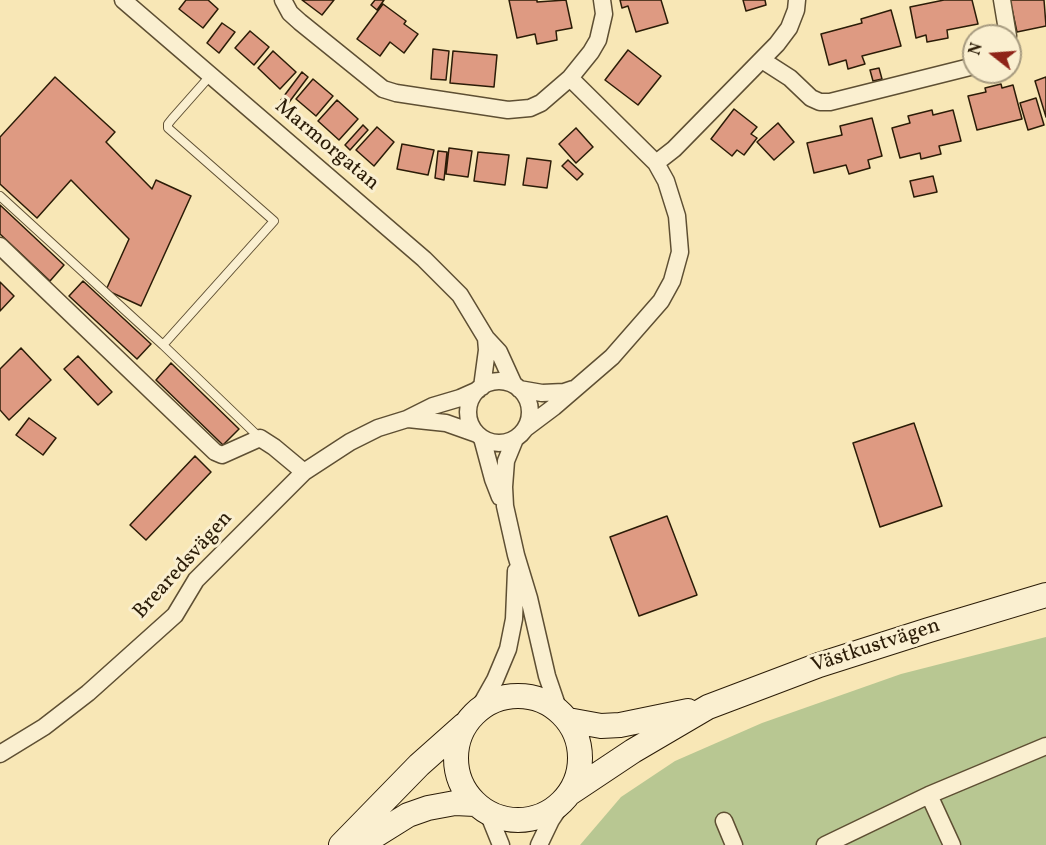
<!DOCTYPE html>
<html>
<head>
<meta charset="utf-8">
<style>
	body { margin:0 }
	#map { position:relative; width:1046px; height:845px; overflow:hidden; background:#f8e7b6; font-family:Vollkorn,serif }
	canvas { display:block }
	.north { position:absolute; left:962px; top:24px; width:60px; height:60px; box-sizing:border-box; background:#faefd0; border:2px solid #a79b80; border-radius:50%; rotate:287deg; font-size:16px; font-weight:700; line-height:24px; text-align:center; color:#2b1c07 }
	.north::after { content:''; display:block; margin:auto; width:21px; height:27px; background:#8f2418; clip-path:polygon(50% 0,100% 100%,50% 72%,0 100%) }
</style>
</head>
<body>
<div id="map">
<canvas width="1046" height="845"></canvas>
<div class="north">N</div>
</div>
<script>
const context = document.querySelector('canvas').getContext('2d');
context.lineJoin = 'round';
function fill(path, color) {
  context.fillStyle = color;
  context.fill(path, 'evenodd');
}
function poly(rows) {
  const path = new Path2D();
  for (const r of rows) {
    if (r.length === 3) {
      path.moveTo(r[0] + r[2], r[1]);
      path.arc(r[0], r[1], r[2], 0, 2 * Math.PI);
      continue;
    }
    path.moveTo(r[0], r[1]);
    for (let i = 2; i < r.length; i += 2) path.lineTo(r[i], r[i + 1]);
  }
  return path;
}
function strokePath(path, color, width, dash) {
  context.strokeStyle = color;
  context.lineWidth = width;
  context.lineCap = dash ? 'butt' : 'round';
  context.setLineDash(dash || []);
  context.stroke(path);
}
function write(font, color, halo, rows, align = 'center') {
  context.font = font + ' Vollkorn,serif';
  context.lineWidth = 6;
  context.setLineDash([]);
  context.textBaseline = 'middle';
  context.strokeStyle = halo;
  context.fillStyle = color;
  for (const [text, x, y, turn = 0] of rows) {
    context.save();
    context.translate(x, y);
    context.rotate((+turn || 0) * Math.PI / 180);
    context.textAlign = isNaN(turn) ? turn : align;
    if (halo) context.strokeText(text, 0, 0);
    context.fillText(text, 0, 0);
    context.restore();
  }
}
fill(poly([
	[1046,637,1046,845,580,845,621,797,675,761,762,723,901,674]
]), '#b8c792');
const building = poly([
	[186,0,208,0,218,9,203,28,179,9,186,0],
	[302,0,334,0,322,15,302,0],
	[375,0,384,0,377,10,371,5,375,0],
	[509,0,537,0,537,2,566,0,572,28,556,31,557,40,537,44,535,34,517,38,509,0],
	[620,0,661,0,668,23,636,32,628,6,622,8,620,0],
	[743,0,765,0,766,5,746,11,743,0],
	[944,0,972,0,978,24,947,30,948,38,927,42,926,35,916,38,910,7,944,0],
	[1010,0,1044,0,1046,26,1017,32,1010,0],
	[383,4,406,21,404,24,418,34,404,53,390,42,380,56,357,39,383,4],
	[891,10,901,46,862,56,865,64,848,69,846,60,829,65,821,34,862,23,861,19,891,10],
	[222,23,235,32,219,53,207,43,222,23],
	[250,31,269,47,254,65,235,48,250,31],
	[433,49,449,51,446,80,431,79,433,49],
	[628,50,661,76,638,105,605,80,628,50],
	[273,51,296,72,280,89,258,68,273,51],
	[453,51,497,55,494,87,450,83,453,51],
	[879,68,882,79,873,81,870,70,879,68],
	[302,72,308,77,287,105,281,100,302,72],
	[55,77,115,132,106,142,152,189,156,180,191,196,141,306,106,290,129,239,71,180,37,218,0,184,0,137,55,77],
	[1046,77,1046,117,1035,81,1046,77],
	[313,79,333,96,316,116,296,99,313,79],
	[1001,84,1002,88,1013,85,1022,119,977,130,968,96,986,92,985,88,1001,84],
	[1036,98,1044,125,1028,130,1020,103,1036,98],
	[337,100,358,119,339,140,318,121,337,100],
	[734,109,757,127,751,134,757,138,744,155,737,150,732,156,711,139,734,109],
	[932,110,933,115,953,110,961,141,939,146,941,154,921,159,920,153,900,158,892,128,910,123,908,116,932,110],
	[872,118,882,156,868,160,870,168,849,174,846,165,814,173,807,143,842,135,840,126,872,118],
	[778,123,794,142,774,160,757,142,778,123],
	[363,125,368,130,350,150,345,145,363,125],
	[377,127,394,142,374,166,356,150,377,127],
	[576,128,593,147,576,163,559,144,576,128],
	[402,144,434,150,428,175,397,169,402,144],
	[449,148,472,151,468,177,446,174,449,148],
	[438,151,447,152,444,180,435,178,438,151],
	[478,152,509,155,505,185,474,181,478,152],
	[527,158,551,161,547,188,523,185,527,158],
	[568,160,583,174,577,180,562,166,568,160],
	[933,176,937,192,914,197,910,181,933,176],
	[0,205,64,265,50,281,0,234,0,205],
	[83,281,151,344,137,359,69,296,83,281],
	[0,282,14,296,0,311,0,282],
	[21,348,51,380,9,420,0,410,0,369,21,348],
	[78,356,112,392,98,405,64,369,78,356],
	[171,363,239,429,223,445,156,380,171,363],
	[29,418,56,438,43,455,16,435,29,418],
	[914,423,942,506,880,527,853,443,914,423],
	[195,456,211,472,146,540,130,525,195,456],
	[667,516,697,595,639,616,610,537,667,516]
]);
fill(building, '#de9a82');
strokePath(building, '#2b1c07', 1.5);
const lane = poly([
	[210,76,172,119,168,124,168,128,274,221,163,345,260,438],
	[0,196,163,345]
]);
const street = poly([
	[123,0,424,259,460,295,486,338,499,352,514,385],
	[283,0,290,13,300,22,383,89,396,93,508,110,530,108,541,103,570,78,591,52,598,40,604,14,602,0],
	[1002,0,1008,36],
	[762,60,790,78,811,98,820,102,830,102,974,66],
	[656,163,674,149,777,44,789,28,796,10,797,0],
	[0,246,215,452,222,455,260,438,274,447,304,472],
	[499,412,31],
	[482,387,487,350,486,338],
	[519,389,542,393,564,392,573,389],
	[408,419,446,423,477,434],
	[526,428,554,407,612,357,661,301,672,281,680,252,677,216,666,181,656,163,570,78],
	[482,438,493,479,500,497],
	[515,439,506,461,504,487,505,506,516,555,529,598,547,676,559,711],
	[477,712,495,680,508,649,514,619,516,571],
	[0,754,44,727,88,693,175,615,196,580,304,472,350,442,378,428,407,419,433,406,460,398,478,390],
	[929,795,952,845],
	[488,813,501,845],
	[724,821,734,845],
	[539,845,551,820,563,802],
	[825,845,929,795,1046,746]
]);
const secondary = poly([
	[518,758,62],
	[568,720,601,726,620,725,688,711],
	[570,793,633,751,708,707,819,665,929,630,1046,595],
	[341,845,419,765,464,725],
	[360,845,408,815,428,808,455,803,475,804]
]);
strokePath(lane, '#5e4f33', 10);
strokePath(street, '#5e4f33', 19);
strokePath(secondary, '#2b1c07', 26);
strokePath(lane, '#faefd0', 8);
strokePath(street, '#faefd0', 16);
strokePath(secondary, '#faefd0', 24);
write('21px', '#2b1c07', '#faefd0', [
	["Marmorgatan",326,146,40],
	["Brearedsvägen",184,566,-48],
	["Västkustvägen",876,647,-18]
]);
</script>
</body>
</html>
